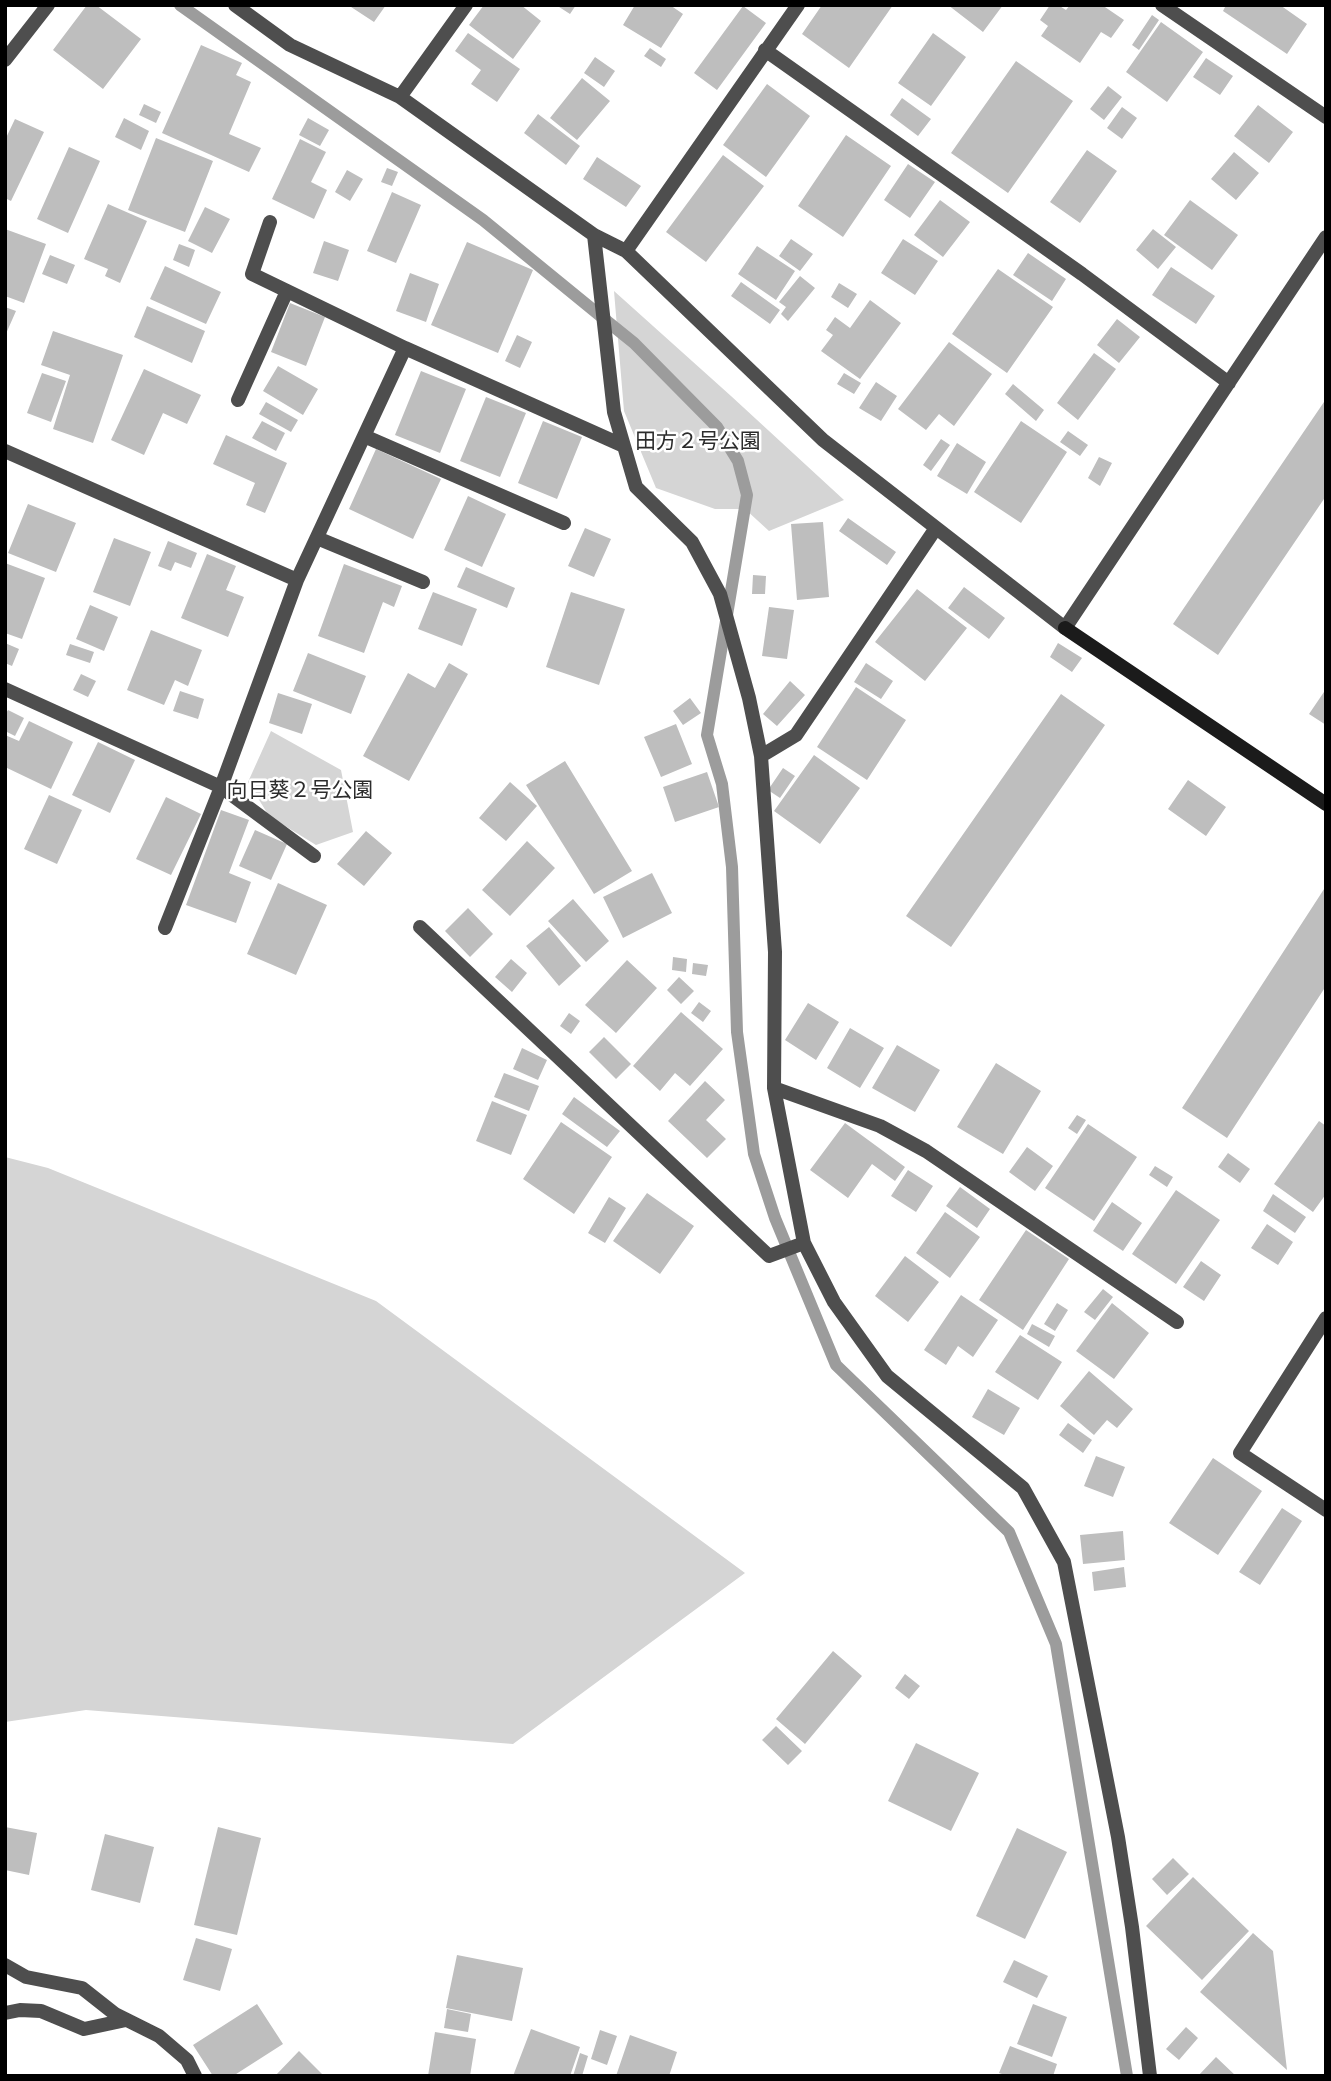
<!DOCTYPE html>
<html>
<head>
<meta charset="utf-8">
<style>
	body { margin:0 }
	#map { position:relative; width:1331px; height:2081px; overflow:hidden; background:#fff; font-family:Raleway,sans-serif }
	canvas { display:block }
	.frame { position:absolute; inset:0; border:7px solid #000; pointer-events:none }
</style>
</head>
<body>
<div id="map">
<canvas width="1331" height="2081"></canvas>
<div class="frame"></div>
</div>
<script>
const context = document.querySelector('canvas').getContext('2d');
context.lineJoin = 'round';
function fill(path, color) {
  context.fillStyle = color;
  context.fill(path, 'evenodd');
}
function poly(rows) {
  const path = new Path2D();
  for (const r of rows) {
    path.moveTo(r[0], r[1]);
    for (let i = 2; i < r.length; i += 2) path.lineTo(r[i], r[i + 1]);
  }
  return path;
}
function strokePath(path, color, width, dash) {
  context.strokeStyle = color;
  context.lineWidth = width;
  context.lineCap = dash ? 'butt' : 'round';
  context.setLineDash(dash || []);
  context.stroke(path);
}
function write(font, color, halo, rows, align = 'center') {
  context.font = font + ' Raleway,"Noto Sans JP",sans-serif';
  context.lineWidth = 5;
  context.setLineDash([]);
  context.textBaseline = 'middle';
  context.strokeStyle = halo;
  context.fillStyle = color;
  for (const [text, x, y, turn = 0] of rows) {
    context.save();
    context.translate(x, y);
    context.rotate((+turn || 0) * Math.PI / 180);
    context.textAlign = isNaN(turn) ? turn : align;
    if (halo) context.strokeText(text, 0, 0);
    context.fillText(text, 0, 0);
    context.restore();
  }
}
fill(poly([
	[614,291,731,396,844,500,769,531,745,509,715,509,656,488,624,411],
	[271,731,341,770,353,832,316,845,269,816,248,782],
	[5,1157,48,1168,376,1301,745,1573,513,1744,86,1710,5,1722]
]), '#d5d5d5');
strokePath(poly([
	[180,5,483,220,603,318,634,343,717,427,738,461,747,495,707,735,722,784,732,867,737,1032,754,1154,775,1218,836,1365,1009,1532,1056,1644,1127,2076]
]), '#9c9c9c', 12);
fill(poly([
	[87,5,96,5,141,39,103,89,53,50],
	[348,5,386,5,374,22],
	[484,5,521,5,541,21,513,59,469,25],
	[556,5,576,5,570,14],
	[635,5,670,5,683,14,661,48,623,25],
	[822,5,893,5,849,68,802,34],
	[948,5,1003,5,983,32],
	[1050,5,1058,5,1066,10,1070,5,1102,5,1124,20,1111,38,1101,32,1080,63,1041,36,1048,26,1040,20],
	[1226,5,1280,5,1307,24,1287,54,1223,11],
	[743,6,766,23,717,90,694,73],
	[1152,15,1159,20,1139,50,1132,45],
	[1161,22,1203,52,1167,102,1126,72],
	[468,33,520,69,497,102,471,84,481,70,455,51],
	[933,33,966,57,931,106,898,83],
	[201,45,242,63,236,75,251,82,229,134,261,148,249,172,162,133],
	[650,48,666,59,661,67,644,56],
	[595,57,615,71,604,87,584,73],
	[1206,58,1233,76,1220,95,1193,77],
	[1016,61,1073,101,1008,193,951,153],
	[582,78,610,101,577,140,550,118],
	[767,84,810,116,766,177,723,145],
	[1108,86,1122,97,1104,120,1090,109],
	[902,98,931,119,918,136,890,115],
	[144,104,161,112,156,123,139,115],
	[1258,105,1293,132,1269,163,1234,136],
	[1122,107,1137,118,1122,139,1107,128],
	[538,114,580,146,566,165,524,133],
	[124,118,149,131,141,150,115,137],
	[308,118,329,130,320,146,299,135],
	[15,119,44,132,11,201,5,198,5,140],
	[846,135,891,166,843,237,798,206],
	[156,138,213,161,185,232,128,210],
	[300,139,326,152,311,182,327,190,314,219,272,199],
	[69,147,100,161,68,233,37,219],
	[1087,150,1117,171,1080,223,1050,202],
	[1234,152,1259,173,1236,200,1211,179],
	[723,155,764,186,706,262,666,232],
	[597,157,641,186,626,207,583,179],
	[908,164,935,182,910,218,884,200],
	[387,168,398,172,392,186,381,182],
	[347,170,363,179,350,201,335,192],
	[392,192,421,205,396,263,367,251],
	[940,200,970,222,943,257,914,235],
	[1190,200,1238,235,1212,270,1164,235],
	[108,204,147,221,120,283,105,276,108,269,84,259],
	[205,207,230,219,212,253,188,241],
	[5,229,46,244,24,303,5,296],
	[1153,229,1176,247,1158,269,1136,250],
	[791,239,813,254,800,271,779,256],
	[903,239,938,261,915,295,881,273],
	[324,241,349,250,338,281,313,273],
	[467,242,533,270,498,353,431,325],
	[179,244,195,250,189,267,173,260],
	[757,246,795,271,776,300,738,274],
	[1028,253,1066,279,1052,301,1013,275],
	[50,255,75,265,67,284,42,274],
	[165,266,221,292,206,324,150,299],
	[1171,267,1215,296,1196,324,1152,295],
	[998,269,1053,307,1007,373,952,334],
	[410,273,439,284,426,322,396,311],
	[800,276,815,288,788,321,781,314,786,307,779,302],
	[741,282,780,310,770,324,731,296],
	[839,283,857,294,848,308,831,297],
	[870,300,901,323,860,379,821,351,833,335,826,330,835,317,850,328],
	[290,303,325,317,306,366,271,352],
	[147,306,205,331,192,363,134,337],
	[5,307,16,311,5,336],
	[1117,319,1140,337,1119,363,1097,345],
	[53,331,123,355,93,443,53,429,70,375,41,365],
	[517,335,532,342,520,368,505,361],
	[949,342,992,374,954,426,939,414,926,430,898,409],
	[1094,353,1116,369,1078,420,1057,403],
	[278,366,318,389,303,415,263,391],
	[144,369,201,395,187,424,163,413,144,455,111,440],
	[421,371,466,389,440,453,395,435],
	[42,373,66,381,51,422,27,413],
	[844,373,861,383,854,394,837,384],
	[876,382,897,396,881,421,859,408],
	[1013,384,1044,410,1036,421,1005,394],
	[486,397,526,413,500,477,460,461],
	[1326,399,1326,496,1218,655,1173,624],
	[266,402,298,420,291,432,259,414],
	[262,421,285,433,276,451,252,438],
	[543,421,582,437,557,499,518,483],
	[1021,421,1067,452,1021,523,974,492],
	[1068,431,1088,445,1080,456,1060,442],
	[226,435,287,463,265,513,246,505,255,483,213,464],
	[941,439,950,445,931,471,923,465],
	[957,443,986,462,967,494,937,476],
	[376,449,441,479,413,539,349,509],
	[1099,457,1112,463,1100,486,1088,478],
	[468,496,506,514,482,567,444,550],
	[28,504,76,523,56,572,8,553],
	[848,518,896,552,887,565,839,531],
	[823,522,829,597,797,600,791,524],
	[585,528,611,539,594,577,568,566],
	[114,538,151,552,130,606,93,592],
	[168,541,197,553,191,568,175,562,171,571,158,566],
	[207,554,236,566,226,590,244,597,228,637,181,618],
	[5,563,45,578,22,639,5,633],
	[344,564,402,586,394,607,383,602,364,653,318,636],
	[466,567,515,588,507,608,457,587],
	[753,575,766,576,765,594,752,594],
	[964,587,1005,618,989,639,948,608],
	[917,589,967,628,925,681,875,642],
	[433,592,477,609,462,646,418,629],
	[571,592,625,609,599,685,546,667],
	[90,605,118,617,104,651,76,639],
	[769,607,794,610,787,659,762,656],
	[151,630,202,650,188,686,175,680,164,705,127,690],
	[5,643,19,649,12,666,5,663],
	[1058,643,1082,658,1072,672,1050,657],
	[70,644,94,652,90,663,66,655],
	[308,653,366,676,351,714,293,691],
	[449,663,468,674,409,781,363,756,408,673,435,688],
	[866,663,893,681,881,699,854,682],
	[81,674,96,681,88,697,73,690],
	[790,681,805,695,777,726,763,714],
	[856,687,906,720,867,780,817,747],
	[1326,689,1326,725,1309,714],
	[180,691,204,699,198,719,173,711],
	[278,693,312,704,302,734,269,723],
	[1061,694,1105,725,951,947,906,916],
	[690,698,701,713,683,725,673,711],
	[8,710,24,718,15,736,5,731,5,715],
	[29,721,73,742,51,789,5,767,5,735,19,741],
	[676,724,692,764,661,777,644,737],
	[98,742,135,760,110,813,72,795],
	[814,755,860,788,820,844,774,811],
	[565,761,632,871,594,894,526,785],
	[783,768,795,776,780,798,768,790],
	[707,772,719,807,675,822,663,787],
	[1188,780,1226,807,1206,836,1168,809],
	[510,782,537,806,506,841,479,818],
	[49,795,82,810,57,864,24,849],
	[166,797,201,814,171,875,136,859],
	[221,810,249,820,229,873,251,882,236,923,186,905],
	[255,830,287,844,271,880,239,866],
	[366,831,392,853,364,886,337,864],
	[527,841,555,868,510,916,482,890],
	[652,873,672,913,623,938,603,897],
	[278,883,327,905,296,975,247,954],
	[1326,886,1326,986,1227,1138,1182,1108],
	[573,899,609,941,586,962,548,921],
	[468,908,493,934,470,957,445,931],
	[549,927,581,966,559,986,526,946],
	[673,957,687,959,686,972,672,970],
	[511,959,527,973,512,992,495,977],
	[627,960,657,988,616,1033,585,1005],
	[693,963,708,965,706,976,692,974],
	[679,977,694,991,681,1004,667,990],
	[699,1002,711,1011,703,1022,691,1013],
	[808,1003,839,1022,816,1060,785,1040],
	[681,1012,723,1049,690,1086,675,1073,660,1091,633,1066],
	[569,1013,580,1021,571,1034,560,1026],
	[850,1028,884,1048,860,1088,827,1068],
	[604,1037,631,1064,616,1079,589,1052],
	[897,1045,940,1070,915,1112,872,1088],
	[522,1048,547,1060,538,1080,513,1069],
	[996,1063,1041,1091,1003,1154,957,1127],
	[504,1073,539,1086,529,1111,494,1097],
	[705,1081,725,1100,706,1120,726,1139,707,1158,668,1121],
	[574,1097,620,1131,607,1147,562,1114],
	[492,1101,527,1115,511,1155,476,1141],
	[1077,1115,1086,1120,1077,1134,1068,1128],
	[1319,1121,1326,1126,1326,1194,1313,1212,1274,1184],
	[561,1122,612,1157,574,1214,523,1179],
	[845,1123,905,1167,895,1181,872,1164,848,1198,810,1170],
	[1088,1124,1137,1157,1094,1221,1045,1188],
	[1027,1147,1053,1166,1035,1191,1009,1172],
	[1228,1153,1250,1169,1240,1183,1218,1167],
	[1155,1166,1173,1177,1167,1187,1149,1175],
	[908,1170,933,1186,916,1212,891,1196],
	[960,1187,990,1209,977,1228,946,1206],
	[1176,1190,1220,1220,1176,1284,1132,1254],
	[647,1193,694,1226,660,1274,613,1241],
	[1273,1194,1306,1217,1295,1233,1263,1211],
	[609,1197,626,1208,605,1243,588,1233],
	[1112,1202,1142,1223,1123,1251,1093,1231],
	[945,1212,980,1237,950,1278,916,1253],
	[1267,1224,1293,1242,1278,1265,1251,1248],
	[1026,1230,1069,1259,1023,1330,979,1300],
	[905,1256,939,1282,908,1322,875,1296],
	[1201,1261,1221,1275,1204,1301,1183,1287],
	[1103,1289,1113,1297,1095,1320,1084,1312],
	[961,1295,998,1320,973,1357,958,1346,946,1365,924,1350],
	[1057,1303,1068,1310,1055,1331,1044,1324],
	[1112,1303,1149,1333,1114,1379,1076,1351],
	[1032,1324,1055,1336,1049,1347,1027,1334],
	[1020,1335,1062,1362,1038,1400,995,1372],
	[1089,1371,1133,1409,1117,1428,1107,1420,1094,1435,1060,1406],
	[988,1389,1020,1408,1004,1435,972,1417],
	[1068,1423,1092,1440,1083,1453,1059,1435],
	[1096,1456,1125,1467,1113,1497,1084,1486],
	[1213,1458,1262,1491,1218,1555,1169,1523],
	[1282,1508,1302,1521,1260,1585,1239,1572],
	[1123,1531,1125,1560,1083,1564,1080,1535],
	[1124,1567,1126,1587,1094,1591,1092,1572],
	[833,1651,862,1676,805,1744,776,1719],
	[905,1674,920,1686,909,1699,895,1688],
	[776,1726,802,1751,788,1765,762,1740],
	[916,1743,979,1773,951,1831,888,1801],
	[5,1827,37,1833,29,1875,5,1870],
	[218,1827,261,1838,237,1935,194,1925],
	[1017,1828,1067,1852,1025,1939,976,1916],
	[105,1834,154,1847,140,1903,91,1890],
	[1173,1858,1189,1874,1167,1895,1152,1879],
	[1193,1877,1249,1931,1202,1980,1146,1926],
	[1253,1933,1273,1951,1287,2070,1200,1992],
	[196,1938,232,1949,220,1991,183,1980],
	[457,1955,523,1968,512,2021,446,2008],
	[1014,1960,1048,1976,1037,1998,1003,1982],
	[257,2004,283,2044,233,2076,213,2076,193,2045],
	[1033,2004,1067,2017,1052,2057,1017,2044],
	[447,2009,471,2014,468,2032,444,2028],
	[1186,2027,1198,2038,1179,2060,1166,2049],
	[531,2029,580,2047,570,2076,513,2076],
	[600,2030,617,2036,607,2065,591,2059],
	[435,2032,476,2039,470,2076,428,2076],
	[630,2035,677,2052,669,2076,616,2076],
	[1010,2046,1057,2064,1053,2076,1008,2076,999,2073],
	[299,2051,324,2076,275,2076],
	[580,2053,588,2056,582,2076,573,2076],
	[1216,2057,1236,2076,1198,2076]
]), '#bebebe');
strokePath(poly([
	[235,5,290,45,400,97,594,235,626,251,823,440,1065,628,1326,237],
	[1162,5,1326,117],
	[765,50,1082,274,1229,383],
	[5,60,48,5],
	[400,97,466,5],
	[270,222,252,274,405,348],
	[594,235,614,412,636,487,692,542,720,594,749,698,761,756,775,952,774,1088,804,1243,834,1302,887,1376,1023,1488,1064,1562,1118,1837,1132,1927,1150,2076],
	[626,251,798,5],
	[238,400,287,291],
	[364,436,564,523],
	[5,451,297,580],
	[317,538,423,582],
	[5,689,221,787,314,856],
	[761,756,796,735,936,528],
	[420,927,769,1256,804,1243],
	[165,928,221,787,297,580,405,348,624,446],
	[774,1088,880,1126,926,1151,1177,1322],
	[1326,1318,1240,1453,1326,1510],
	[5,1965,26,1977,82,1988,115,2014,159,2036,187,2060,195,2076],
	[5,2013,20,2010,41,2011,84,2029,126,2020]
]), '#4e4e4e', 14);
strokePath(poly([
	[1065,628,1326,804]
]), '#1b1b1b', 14);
write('21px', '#2c2c2c', '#fff', [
	["田方２号公園",698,442],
	["向日葵２号公園",300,791]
]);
</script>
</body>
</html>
